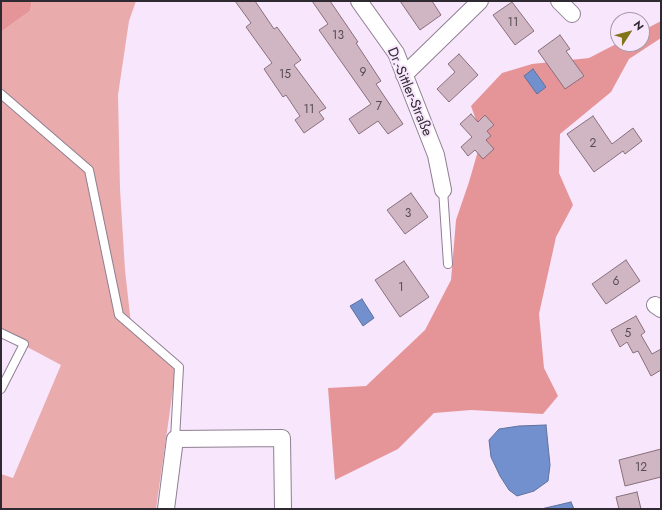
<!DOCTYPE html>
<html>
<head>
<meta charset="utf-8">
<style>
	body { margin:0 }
	#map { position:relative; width:662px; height:510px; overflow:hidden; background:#f8e6fc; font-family:Jost,sans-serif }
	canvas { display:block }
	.frame { position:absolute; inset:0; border:2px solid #2f2931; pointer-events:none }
	.north { position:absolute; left:610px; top:12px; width:40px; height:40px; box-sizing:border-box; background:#f8e6fc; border:1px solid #a89aab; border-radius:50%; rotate:54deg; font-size:11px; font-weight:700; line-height:16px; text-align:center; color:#2f2931 }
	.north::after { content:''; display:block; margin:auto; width:14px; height:18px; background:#817518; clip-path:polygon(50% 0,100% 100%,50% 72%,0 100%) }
</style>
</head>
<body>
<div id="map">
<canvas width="662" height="510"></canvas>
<div class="frame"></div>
<div class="north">N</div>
</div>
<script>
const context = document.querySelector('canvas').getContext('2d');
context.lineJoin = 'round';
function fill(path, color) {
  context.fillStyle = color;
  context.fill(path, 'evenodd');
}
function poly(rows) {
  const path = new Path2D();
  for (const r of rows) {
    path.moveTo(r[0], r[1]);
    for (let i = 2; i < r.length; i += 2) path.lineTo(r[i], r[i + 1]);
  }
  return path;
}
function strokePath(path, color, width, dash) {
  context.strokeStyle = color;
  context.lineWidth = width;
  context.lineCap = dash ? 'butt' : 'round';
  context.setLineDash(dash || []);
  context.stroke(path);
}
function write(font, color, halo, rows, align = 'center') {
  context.font = font + ' Jost,sans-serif';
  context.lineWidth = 4;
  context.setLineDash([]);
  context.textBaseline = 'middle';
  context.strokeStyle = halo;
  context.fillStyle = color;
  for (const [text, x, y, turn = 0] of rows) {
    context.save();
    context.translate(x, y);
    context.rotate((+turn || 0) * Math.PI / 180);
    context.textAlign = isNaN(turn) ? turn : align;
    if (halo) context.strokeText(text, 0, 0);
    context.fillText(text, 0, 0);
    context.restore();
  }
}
fill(poly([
	[32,1,136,1,129,21,118,95,120,189,125,270,131,324,177,361,156,509,1,509,1,474,13,478,61,365,1,333,1,32,30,11]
]), '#eaabad');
fill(poly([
	[1,1,32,1,30,11,1,32],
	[661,21,661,38,629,59,611,92,560,134,559,173,573,205,556,237,539,314,544,368,558,396,543,414,471,410,434,413,398,449,335,480,328,388,366,386,425,330,451,280,456,220,469,182,482,137,471,106,502,73,532,64,589,58,618,43,618,44,642,44,642,31]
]), '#e59598');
const water = poly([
	[533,69,546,87,537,94,524,76,533,69],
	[362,299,374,318,363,326,350,306,362,299],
	[546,425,550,465,548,481,534,491,517,496,509,490,500,476,491,457,489,440,499,429,519,426,546,425],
	[571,502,574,509,541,509,571,502]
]);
fill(water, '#7290cd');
strokePath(water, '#5e719e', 1);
const building = poly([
	[235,1,255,1,274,29,277,27,301,60,294,65,326,108,319,112,324,119,304,133,295,120,300,116,286,95,283,97,264,69,272,63,246,27,251,23,235,1],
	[312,1,330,1,358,42,356,43,381,81,376,84,403,124,388,134,378,121,359,134,349,119,371,104,319,30,328,24,312,1],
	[400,1,432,1,441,15,420,30,400,1],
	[512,2,534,31,515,45,493,15,512,2],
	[560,35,570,49,566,51,584,76,565,89,538,51,560,35],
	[459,54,478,75,449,102,437,89,455,72,448,64,459,54],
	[471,114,478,122,485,115,494,125,487,131,491,136,486,140,494,149,483,159,475,150,468,156,461,147,472,137,460,124,471,114],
	[593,116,612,144,633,128,642,141,625,154,623,151,594,172,567,134,593,116],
	[411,193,428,217,405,234,387,210,411,193],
	[626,260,640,281,606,304,592,284,626,260],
	[404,261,429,297,400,317,375,280,404,261],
	[636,316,645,332,641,335,652,354,661,349,661,370,651,376,638,351,633,353,627,342,620,347,611,330,636,316],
	[661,449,661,477,625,486,619,460,661,449],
	[637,492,641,509,619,509,616,497,637,492]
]);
fill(building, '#d0b6c2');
strokePath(building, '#876f7b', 1);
const lane = poly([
	[1,94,89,170,119,315,179,367,175,439],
	[443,190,448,264],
	[1,333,24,344,1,389]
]);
const street = poly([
	[359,1,396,53,436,155,443,190],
	[559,1,572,14],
	[404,75,480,1],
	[655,305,661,309],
	[166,509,175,439,282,438,283,509]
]);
strokePath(lane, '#8f7f92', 10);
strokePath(street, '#8f7f92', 18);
strokePath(lane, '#fff', 8);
strokePath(street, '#fff', 16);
write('12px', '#574c55', null, [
	["11",513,23],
	["13",338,36],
	["9",363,73],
	["15",285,75],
	["7",379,107],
	["11",309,110],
	["2",593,144],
	["3",408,214],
	["6",616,282],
	["1",401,288],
	["5",628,334],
	["12",641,468]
]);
write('14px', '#2f2931', '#f8e6fc', [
	["Dr.-Sittler-Straße",409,92,67]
]);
</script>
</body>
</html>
